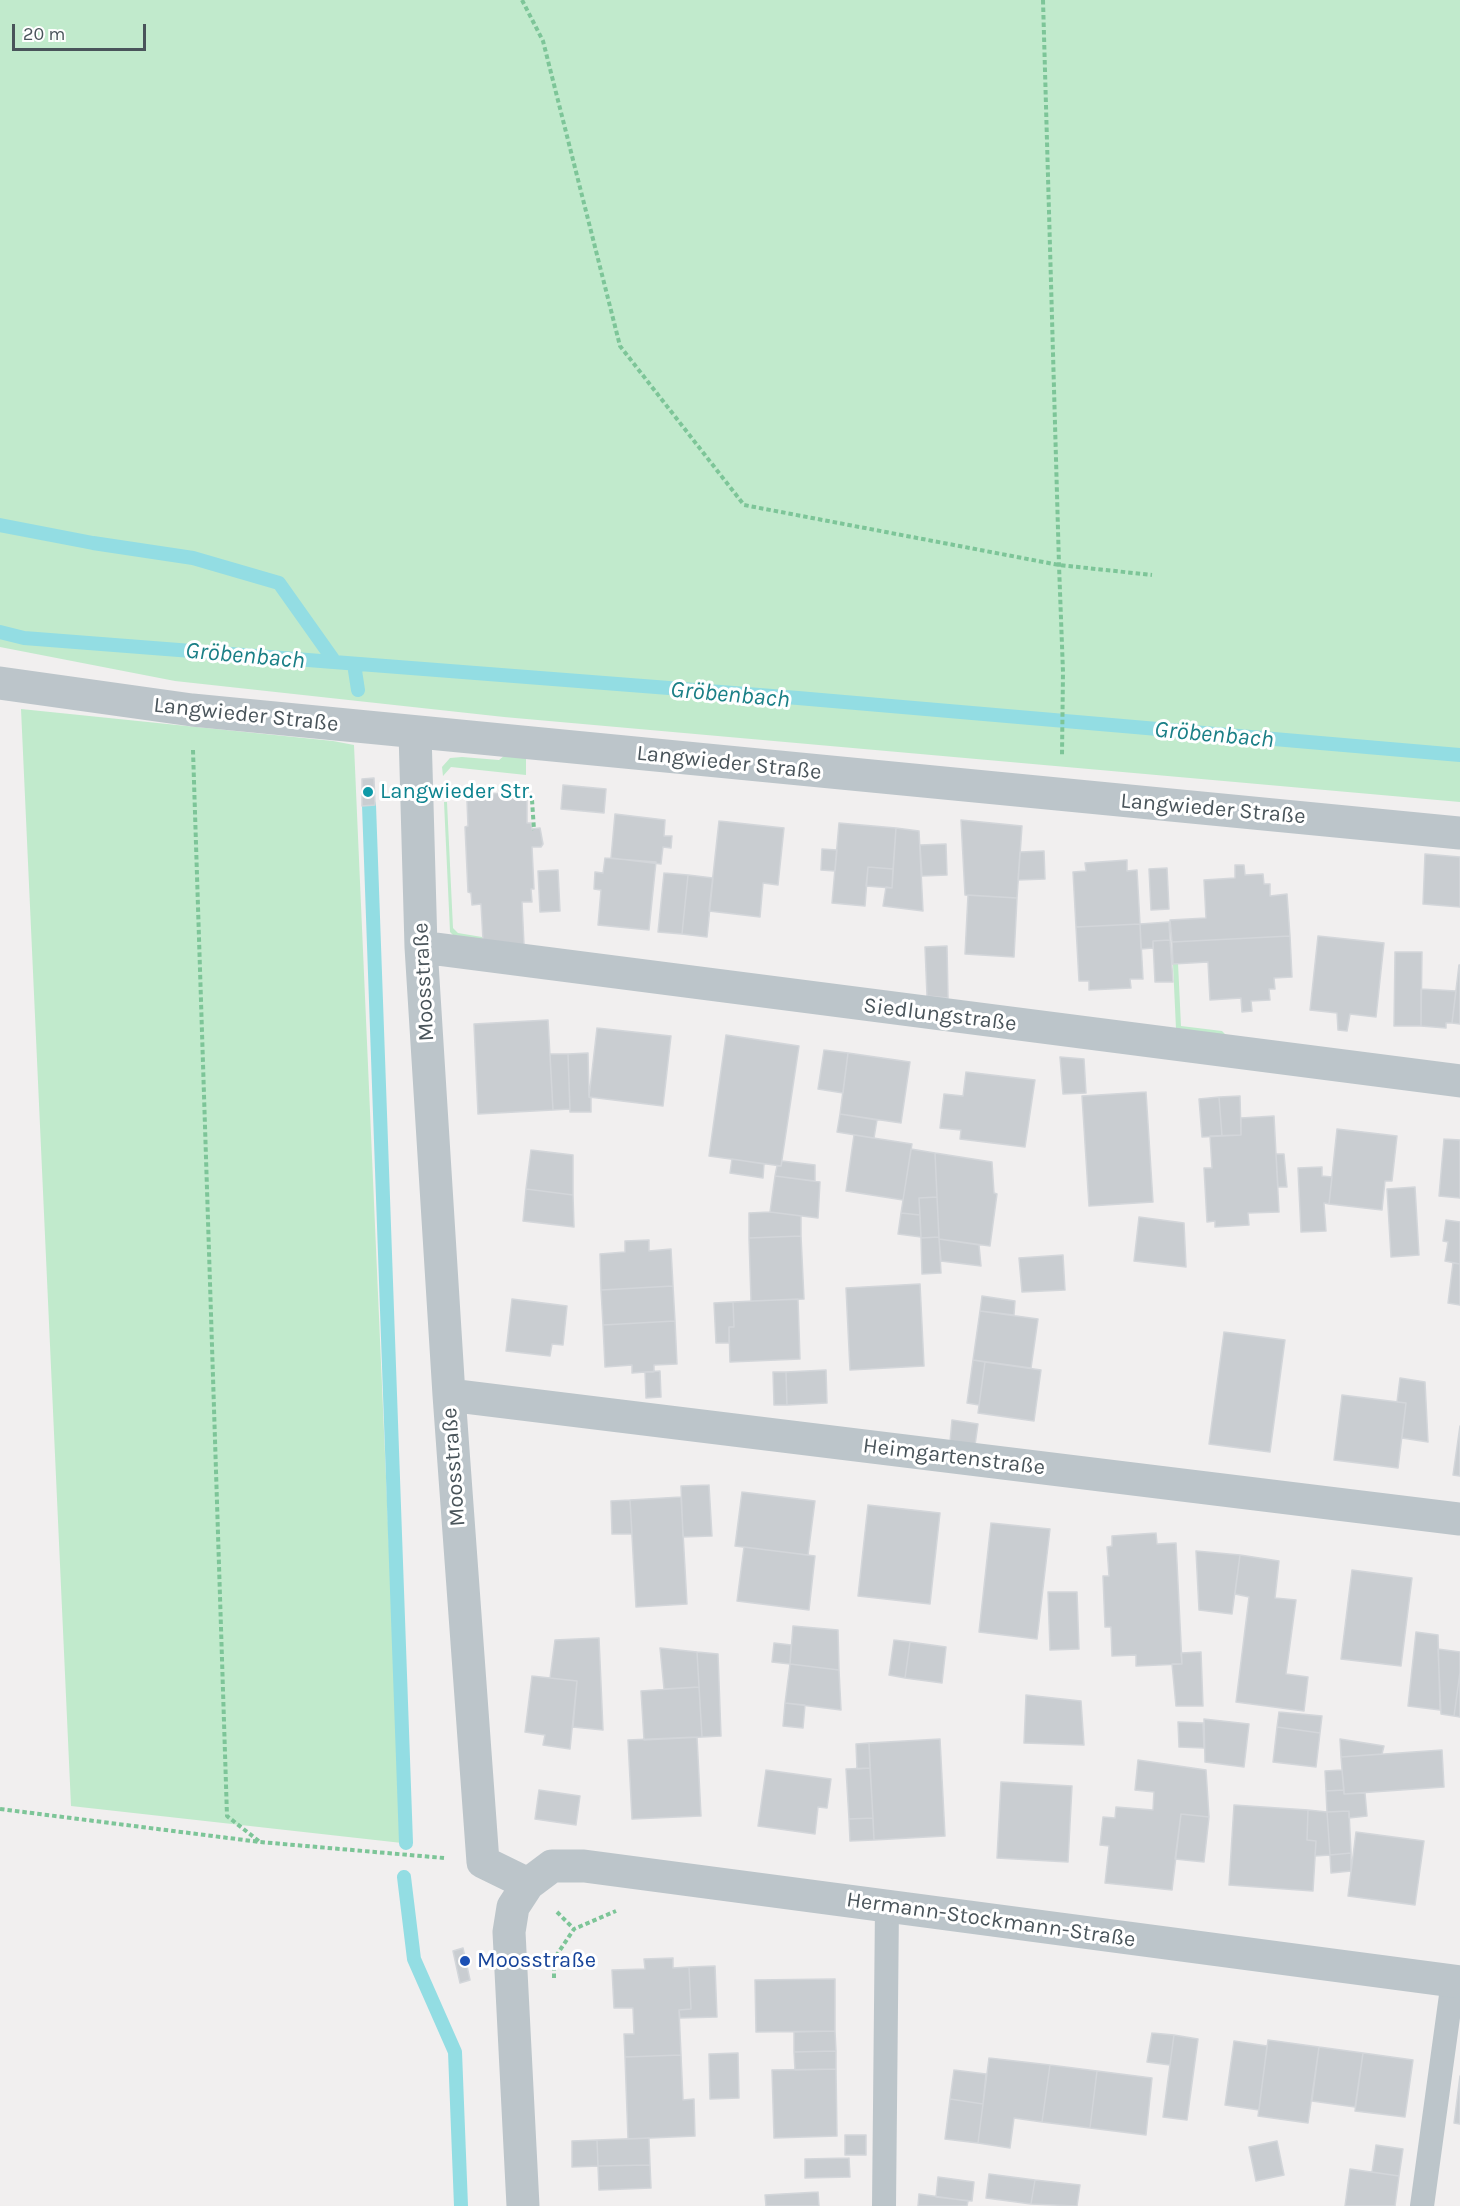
<!DOCTYPE html>
<html>
<head>
<meta charset="utf-8">
<style>
	body { margin:0 }
	#map { position:relative; width:1460px; height:2206px; overflow:hidden; background:#f1efef; font-family:Karla,sans-serif }
	canvas { display:block }
	.scale { position:absolute; left:12px; top:24px; width:134px; height:27px; box-sizing:border-box; border:3px solid #49545a; border-top:0; padding-left:8px; font-size:18px; line-height:21px; white-space:nowrap; color:#49545a; -webkit-text-stroke:4px #fff; paint-order:stroke }
</style>
</head>
<body>
<div id="map">
<canvas width="1460" height="2206"></canvas>
<div class="scale">20 m</div>
</div>
<script>
const context = document.querySelector('canvas').getContext('2d');
context.lineJoin = 'round';
function fill(path, color) {
  context.fillStyle = color;
  context.fill(path, 'evenodd');
}
function poly(rows) {
  const path = new Path2D();
  for (const r of rows) {
    path.moveTo(r[0], r[1]);
    for (let i = 2; i < r.length; i += 2) path.lineTo(r[i], r[i + 1]);
  }
  return path;
}
function strokePath(path, color, width, dash) {
  context.strokeStyle = color;
  context.lineWidth = width;
  context.lineCap = dash ? 'butt' : 'round';
  context.setLineDash(dash || []);
  context.stroke(path);
}
function write(font, color, halo, rows, align = 'center') {
  context.font = font + ' Karla,sans-serif';
  context.lineWidth = 6;
  context.setLineDash([]);
  context.textBaseline = 'middle';
  context.strokeStyle = halo;
  context.fillStyle = color;
  for (const [text, x, y, turn = 0] of rows) {
    context.save();
    context.translate(x, y);
    context.rotate((+turn || 0) * Math.PI / 180);
    context.textAlign = isNaN(turn) ? turn : align;
    if (halo) context.strokeText(text, 0, 0);
    context.fillText(text, 0, 0);
    context.restore();
  }
}
fill(poly([
	[0,0,1460,0,1460,802,504,717,175,681,0,647],
	[21,709,333,741,354,745,402,1843,71,1806],
	[510,751,526,758,526,775,451,767,443,776,442,767,450,758,462,757,499,760],
	[444,802,447,802,453,928,458,933,482,937,483,940,453,935,450,932],
	[1178,963,1181,1026,1222,1031,1227,1036,1176,1029,1173,964]
]), '#c1eacc');
strokePath(poly([
	[0,525,93,543,193,558,279,583,335,662],
	[0,632,24,638,798,698,1460,755],
	[354,664,358,690],
	[369,805,406,1843],
	[404,1877,414,1959,455,2052,461,2206]
]), '#93dde3', 14);
const building = poly([
	[374,778,375,805,362,806,362,779,374,778],
	[563,785,606,789,604,813,561,809,563,785],
	[516,793,516,799,527,798,527,823,531,823,532,829,540,828,543,844,541,847,532,847,534,889,531,889,532,902,522,902,524,945,483,940,481,904,472,905,471,893,468,892,465,827,468,826,467,801,476,800,475,794,516,793],
	[615,814,665,820,664,836,672,836,671,848,663,847,661,864,611,858,615,814],
	[961,820,1022,826,1017,898,965,895,961,820],
	[719,821,784,828,778,885,763,883,760,917,709,911,719,821],
	[839,823,896,828,893,869,868,867,865,906,832,903,839,823],
	[896,828,919,831,923,911,883,906,886,887,892,888,896,828],
	[946,844,947,875,922,876,920,845,946,844],
	[822,849,837,850,835,871,821,870,822,849],
	[1044,851,1045,879,1018,880,1020,852,1044,851],
	[1425,854,1460,857,1460,907,1423,904,1425,854],
	[605,858,656,862,649,930,598,925,601,890,594,889,595,872,603,873,605,858],
	[1127,860,1127,871,1137,870,1140,924,1076,927,1073,872,1086,871,1085,863,1127,860],
	[1235,865,1244,865,1245,875,1263,874,1264,884,1270,884,1270,896,1287,894,1290,936,1172,942,1170,920,1206,918,1204,880,1235,878,1235,865],
	[868,867,893,869,892,888,866,886,868,867],
	[1167,868,1169,909,1151,910,1149,869,1167,868],
	[558,870,560,911,540,912,538,871,558,870],
	[664,873,688,875,682,934,658,932,664,873],
	[688,875,713,878,707,937,682,934,688,875],
	[968,895,1017,898,1014,957,965,954,968,895],
	[1169,922,1170,940,1153,941,1153,948,1141,949,1140,924,1169,922],
	[1140,924,1143,979,1130,979,1131,988,1089,990,1089,981,1079,981,1076,927,1140,924],
	[1290,936,1292,977,1274,978,1275,989,1269,989,1270,1000,1251,1001,1252,1011,1242,1012,1241,998,1210,1000,1208,962,1173,964,1172,942,1290,936],
	[1318,936,1384,943,1376,1017,1350,1014,1347,1031,1338,1030,1337,1013,1310,1010,1318,936],
	[1170,940,1173,982,1155,982,1153,941,1170,940],
	[947,946,948,998,927,996,925,947,947,946],
	[1395,952,1422,952,1421,1026,1394,1026,1395,952],
	[1459,965,1460,965,1460,1024,1452,1023,1459,965],
	[1421,989,1456,991,1452,1023,1446,1023,1446,1028,1421,1026,1421,989],
	[548,1020,553,1110,478,1114,474,1024,548,1020],
	[597,1028,671,1036,663,1106,589,1097,597,1028],
	[726,1035,799,1046,781,1166,709,1156,726,1035],
	[824,1050,848,1053,843,1093,818,1089,824,1050],
	[588,1053,589,1097,591,1098,591,1112,570,1112,568,1054,588,1053],
	[848,1053,910,1062,901,1123,840,1114,848,1053],
	[550,1054,568,1054,570,1109,553,1110,550,1054],
	[1060,1057,1084,1059,1086,1093,1063,1094,1060,1057],
	[966,1072,1035,1080,1025,1147,960,1139,961,1130,940,1128,944,1094,963,1096,966,1072],
	[1146,1092,1153,1202,1089,1206,1082,1096,1146,1092],
	[1240,1096,1241,1135,1222,1136,1219,1097,1240,1096],
	[1219,1097,1222,1136,1202,1137,1199,1099,1219,1097],
	[840,1114,877,1120,874,1138,837,1132,840,1114],
	[1274,1116,1279,1212,1248,1213,1249,1225,1215,1227,1215,1221,1207,1222,1204,1168,1212,1168,1210,1136,1241,1135,1241,1118,1274,1116],
	[1337,1129,1397,1136,1392,1181,1385,1181,1382,1210,1329,1204,1337,1129],
	[854,1135,912,1144,903,1200,846,1191,854,1135],
	[1444,1139,1460,1140,1460,1198,1439,1196,1444,1139],
	[911,1149,935,1153,937,1197,919,1198,920,1215,901,1213,911,1149],
	[531,1150,573,1155,573,1195,526,1189,531,1150],
	[935,1153,992,1162,994,1193,997,1194,990,1246,939,1239,935,1153],
	[1276,1154,1284,1154,1287,1187,1278,1187,1276,1154],
	[732,1159,764,1164,763,1178,730,1173,732,1159],
	[782,1161,815,1165,815,1181,775,1176,777,1166,781,1166,782,1161],
	[1322,1167,1322,1176,1332,1177,1329,1204,1324,1203,1326,1231,1301,1232,1298,1168,1322,1167],
	[775,1176,820,1182,818,1218,770,1212,775,1176],
	[1415,1187,1419,1255,1391,1257,1387,1189,1415,1187],
	[526,1189,573,1195,574,1227,523,1221,526,1189],
	[937,1197,939,1237,921,1238,919,1198,937,1197],
	[770,1212,801,1216,801,1236,749,1238,749,1213,770,1212],
	[901,1213,920,1215,921,1237,898,1234,901,1213],
	[1139,1217,1184,1223,1186,1267,1134,1261,1139,1217],
	[1446,1220,1460,1222,1460,1264,1445,1261,1448,1242,1443,1241,1446,1220],
	[801,1236,804,1299,751,1301,749,1238,801,1236],
	[939,1237,941,1273,922,1274,921,1238,939,1237],
	[939,1239,979,1245,981,1266,941,1261,939,1239],
	[649,1240,649,1251,671,1249,673,1286,601,1290,600,1254,625,1252,625,1241,649,1240],
	[1063,1255,1065,1290,1022,1292,1019,1258,1063,1255],
	[1453,1263,1460,1264,1460,1305,1448,1303,1453,1263],
	[920,1284,924,1366,850,1370,846,1288,920,1284],
	[673,1286,675,1321,603,1325,601,1290,673,1286],
	[982,1296,1015,1301,1014,1315,980,1311,982,1296],
	[512,1299,567,1306,563,1345,552,1344,550,1356,506,1351,512,1299],
	[798,1299,800,1359,730,1362,729,1327,734,1327,733,1302,798,1299],
	[733,1302,734,1327,729,1327,729,1343,716,1343,714,1303,733,1302],
	[980,1311,1038,1319,1031,1368,973,1360,980,1311],
	[675,1321,677,1364,654,1365,654,1372,645,1372,632,1373,632,1365,605,1367,603,1325,675,1321],
	[1224,1332,1285,1340,1270,1452,1209,1444,1224,1332],
	[973,1360,985,1362,979,1405,967,1403,973,1360],
	[985,1362,1041,1370,1034,1421,978,1413,985,1362],
	[826,1370,827,1403,787,1405,786,1372,826,1370],
	[660,1371,661,1397,646,1398,645,1372,660,1371],
	[773,1372,786,1372,787,1405,774,1405,773,1372],
	[1400,1378,1425,1382,1428,1442,1402,1438,1406,1403,1397,1402,1400,1378],
	[1342,1395,1406,1403,1398,1468,1334,1460,1342,1395],
	[952,1420,978,1424,975,1445,950,1442,952,1420],
	[1460,1426,1460,1476,1453,1475,1460,1426],
	[709,1485,712,1536,683,1537,681,1486,709,1485],
	[742,1492,815,1501,808,1555,735,1546,742,1492],
	[681,1497,687,1604,636,1607,630,1500,681,1497],
	[630,1500,632,1534,612,1534,611,1501,630,1500],
	[868,1505,940,1513,930,1604,858,1596,868,1505],
	[991,1523,1050,1529,1037,1639,979,1632,991,1523],
	[1156,1533,1157,1544,1176,1543,1182,1664,1136,1666,1136,1655,1112,1656,1111,1627,1105,1627,1103,1576,1109,1576,1107,1547,1112,1546,1112,1536,1156,1533],
	[744,1547,815,1556,809,1610,737,1601,744,1547],
	[1196,1551,1240,1555,1232,1614,1199,1610,1196,1551],
	[1240,1555,1279,1561,1275,1598,1296,1600,1286,1674,1308,1677,1304,1711,1236,1702,1249,1597,1235,1594,1240,1555],
	[1352,1570,1412,1578,1401,1666,1341,1659,1352,1570],
	[1048,1592,1077,1592,1079,1649,1050,1650,1048,1592],
	[793,1626,838,1630,839,1670,790,1664,793,1626],
	[1416,1632,1438,1635,1440,1710,1408,1706,1416,1632],
	[599,1638,603,1730,573,1727,577,1681,550,1678,555,1640,599,1638],
	[894,1640,910,1642,905,1678,889,1675,894,1640],
	[910,1642,946,1647,942,1683,905,1678,910,1642],
	[774,1643,791,1645,790,1664,772,1662,774,1643],
	[660,1648,697,1652,699,1687,664,1689,660,1648],
	[1438,1649,1460,1652,1460,1672,1454,1716,1441,1714,1438,1649],
	[697,1652,718,1654,721,1736,702,1737,697,1652],
	[1201,1652,1203,1706,1176,1706,1172,1664,1182,1664,1181,1653,1201,1652],
	[790,1664,839,1670,841,1710,785,1703,790,1664],
	[1460,1672,1460,1717,1454,1716,1460,1672],
	[532,1676,577,1681,570,1749,543,1745,545,1735,525,1732,532,1676],
	[699,1687,702,1737,644,1740,641,1691,699,1687],
	[1026,1695,1081,1701,1084,1745,1024,1743,1026,1695],
	[785,1703,805,1705,803,1728,783,1726,785,1703],
	[1279,1712,1322,1716,1320,1733,1277,1727,1279,1712],
	[1204,1719,1249,1724,1244,1767,1205,1762,1204,1719],
	[1178,1722,1203,1723,1204,1748,1179,1747,1178,1722],
	[1277,1727,1320,1733,1316,1767,1273,1762,1277,1727],
	[697,1737,701,1816,632,1819,628,1740,697,1737],
	[940,1739,945,1836,874,1840,869,1743,940,1739],
	[1340,1739,1384,1746,1382,1754,1341,1757,1340,1739],
	[869,1743,870,1768,857,1769,856,1744,869,1743],
	[1442,1750,1444,1787,1344,1794,1341,1757,1442,1750],
	[1138,1760,1206,1770,1209,1817,1181,1814,1172,1890,1105,1883,1109,1846,1100,1845,1103,1817,1115,1818,1116,1807,1153,1810,1154,1792,1135,1790,1138,1760],
	[870,1768,873,1818,849,1819,846,1769,870,1768],
	[766,1770,831,1779,827,1808,818,1807,815,1834,758,1826,766,1770],
	[1342,1770,1344,1790,1326,1791,1325,1771,1342,1770],
	[1001,1782,1072,1786,1068,1862,997,1858,1001,1782],
	[539,1790,580,1796,576,1825,535,1819,539,1790],
	[1344,1790,1344,1794,1365,1793,1367,1816,1349,1818,1349,1811,1327,1812,1326,1791,1344,1790],
	[1234,1805,1308,1810,1307,1840,1316,1841,1313,1891,1229,1885,1234,1805],
	[1308,1810,1327,1812,1330,1855,1315,1856,1316,1841,1307,1840,1308,1810],
	[1349,1811,1351,1853,1330,1855,1327,1812,1349,1811],
	[1181,1814,1209,1817,1204,1862,1175,1859,1181,1814],
	[873,1818,874,1840,850,1841,849,1819,873,1818],
	[1356,1832,1424,1841,1415,1905,1348,1896,1356,1832],
	[1351,1853,1351,1871,1331,1873,1330,1855,1351,1853],
	[463,1948,470,1980,460,1983,453,1951,463,1948],
	[673,1958,673,1968,689,1967,691,2009,679,2010,681,2055,625,2057,624,2034,634,2034,633,2008,614,2008,612,1970,645,1969,644,1959,673,1958],
	[715,1966,717,2017,680,2018,679,2010,691,2009,689,1967,715,1966],
	[835,1979,835,2031,756,2032,755,1980,835,1979],
	[835,2031,836,2051,794,2052,794,2032,835,2031],
	[1152,2033,1174,2035,1170,2065,1147,2062,1152,2033],
	[1174,2035,1198,2039,1187,2120,1163,2117,1174,2035],
	[1268,2040,1319,2047,1308,2123,1258,2116,1268,2040],
	[1234,2041,1267,2046,1259,2110,1225,2105,1234,2041],
	[1319,2047,1363,2053,1355,2107,1312,2101,1319,2047],
	[836,2051,836,2069,795,2070,794,2052,836,2051],
	[738,2053,739,2098,710,2099,709,2054,738,2053],
	[1363,2053,1413,2060,1405,2117,1355,2111,1363,2053],
	[681,2055,683,2100,694,2099,695,2136,628,2139,625,2057,681,2055],
	[989,2058,1050,2065,1042,2122,1014,2118,1010,2148,978,2143,989,2058],
	[1050,2065,1097,2071,1090,2128,1042,2122,1050,2065],
	[836,2069,837,2136,774,2138,772,2070,836,2069],
	[954,2070,986,2074,983,2104,950,2099,954,2070],
	[1097,2071,1152,2078,1146,2135,1090,2128,1097,2071],
	[1460,2076,1460,2124,1454,2123,1460,2076],
	[950,2099,983,2104,978,2143,945,2139,950,2099],
	[845,2135,866,2135,866,2155,845,2155,845,2135],
	[649,2138,650,2165,598,2166,597,2140,649,2138],
	[597,2140,598,2166,572,2167,572,2141,597,2140],
	[1277,2141,1284,2175,1256,2181,1249,2147,1277,2141],
	[1376,2145,1403,2149,1399,2176,1372,2172,1376,2145],
	[849,2158,850,2177,805,2178,805,2159,849,2158],
	[650,2165,651,2188,599,2190,598,2166,650,2165],
	[1350,2169,1399,2176,1395,2206,1345,2206,1350,2169],
	[989,2174,1035,2180,1031,2204,986,2198,989,2174],
	[938,2177,974,2182,972,2201,936,2197,938,2177],
	[1035,2180,1080,2185,1077,2206,1031,2204,1035,2180],
	[818,2192,819,2206,766,2206,765,2195,818,2192],
	[919,2194,968,2201,967,2206,918,2206,919,2194]
]);
fill(building, '#c9cdd1');
strokePath(building, '#d3d6da', 1.5);
strokePath(poly([
	[522,0,543,41,620,346,744,505,1059,565,1152,575],
	[1043,0,1059,565,1063,672,1062,755],
	[193,750,227,1816,260,1842],
	[532,800,534,830],
	[0,1809,260,1842,444,1858],
	[557,1912,574,1929],
	[554,1978,554,1959,574,1929,616,1911]
]), '#7dc598', 4, [4.5, 3]);
strokePath(poly([
	[884,2206,887,1906],
	[1422,2206,1453,1981]
]), '#bcc5ca', 24);
strokePath(poly([
	[0,683,192,710,1460,833],
	[415,732,421,947,449,1395,483,1862,528,1884],
	[421,947,1460,1081],
	[449,1395,1460,1519],
	[523,2206,509,1932,513,1907,528,1884,552,1866,584,1866,1460,1982]
]), '#bcc5ca', 33);
for (const [x, y, r, color] of [
	[368,792,6,"#0f9aa8"],
	[465,1961,6,"#1a4fb4"]
]) {
  const dot = new Path2D();
  dot.arc(x, y, r, 0, 2 * Math.PI);
  context.fillStyle = color;
  context.fill(dot);
  strokePath(dot, '#fff', 2);
}
write('22px', '#49545a', '#fff', [
	["Langwieder Straße",246,715,6],
	["Langwieder Straße",729,763,6],
	["Langwieder Straße",1213,809,5],
	["Moosstraße",424,982,-93],
	["Siedlungstraße",940,1015,7],
	["Heimgartenstraße",954,1457,7],
	["Moosstraße",454,1467,-94],
	["Hermann-Stockmann-Straße",991,1920,8]
]);
write('22px', '#0d838f', '#fff', [
	["Langwieder Str.",380,792]
], 'left');
write('22px', '#164399', '#fff', [
	["Moosstraße",477,1961]
], 'left');
write('italic 24px', '#1a7f86', '#fff', [
	["Gröbenbach",245,656,5],
	["Gröbenbach",730,695,5],
	["Gröbenbach",1214,735,5]
]);
</script>
</body>
</html>
